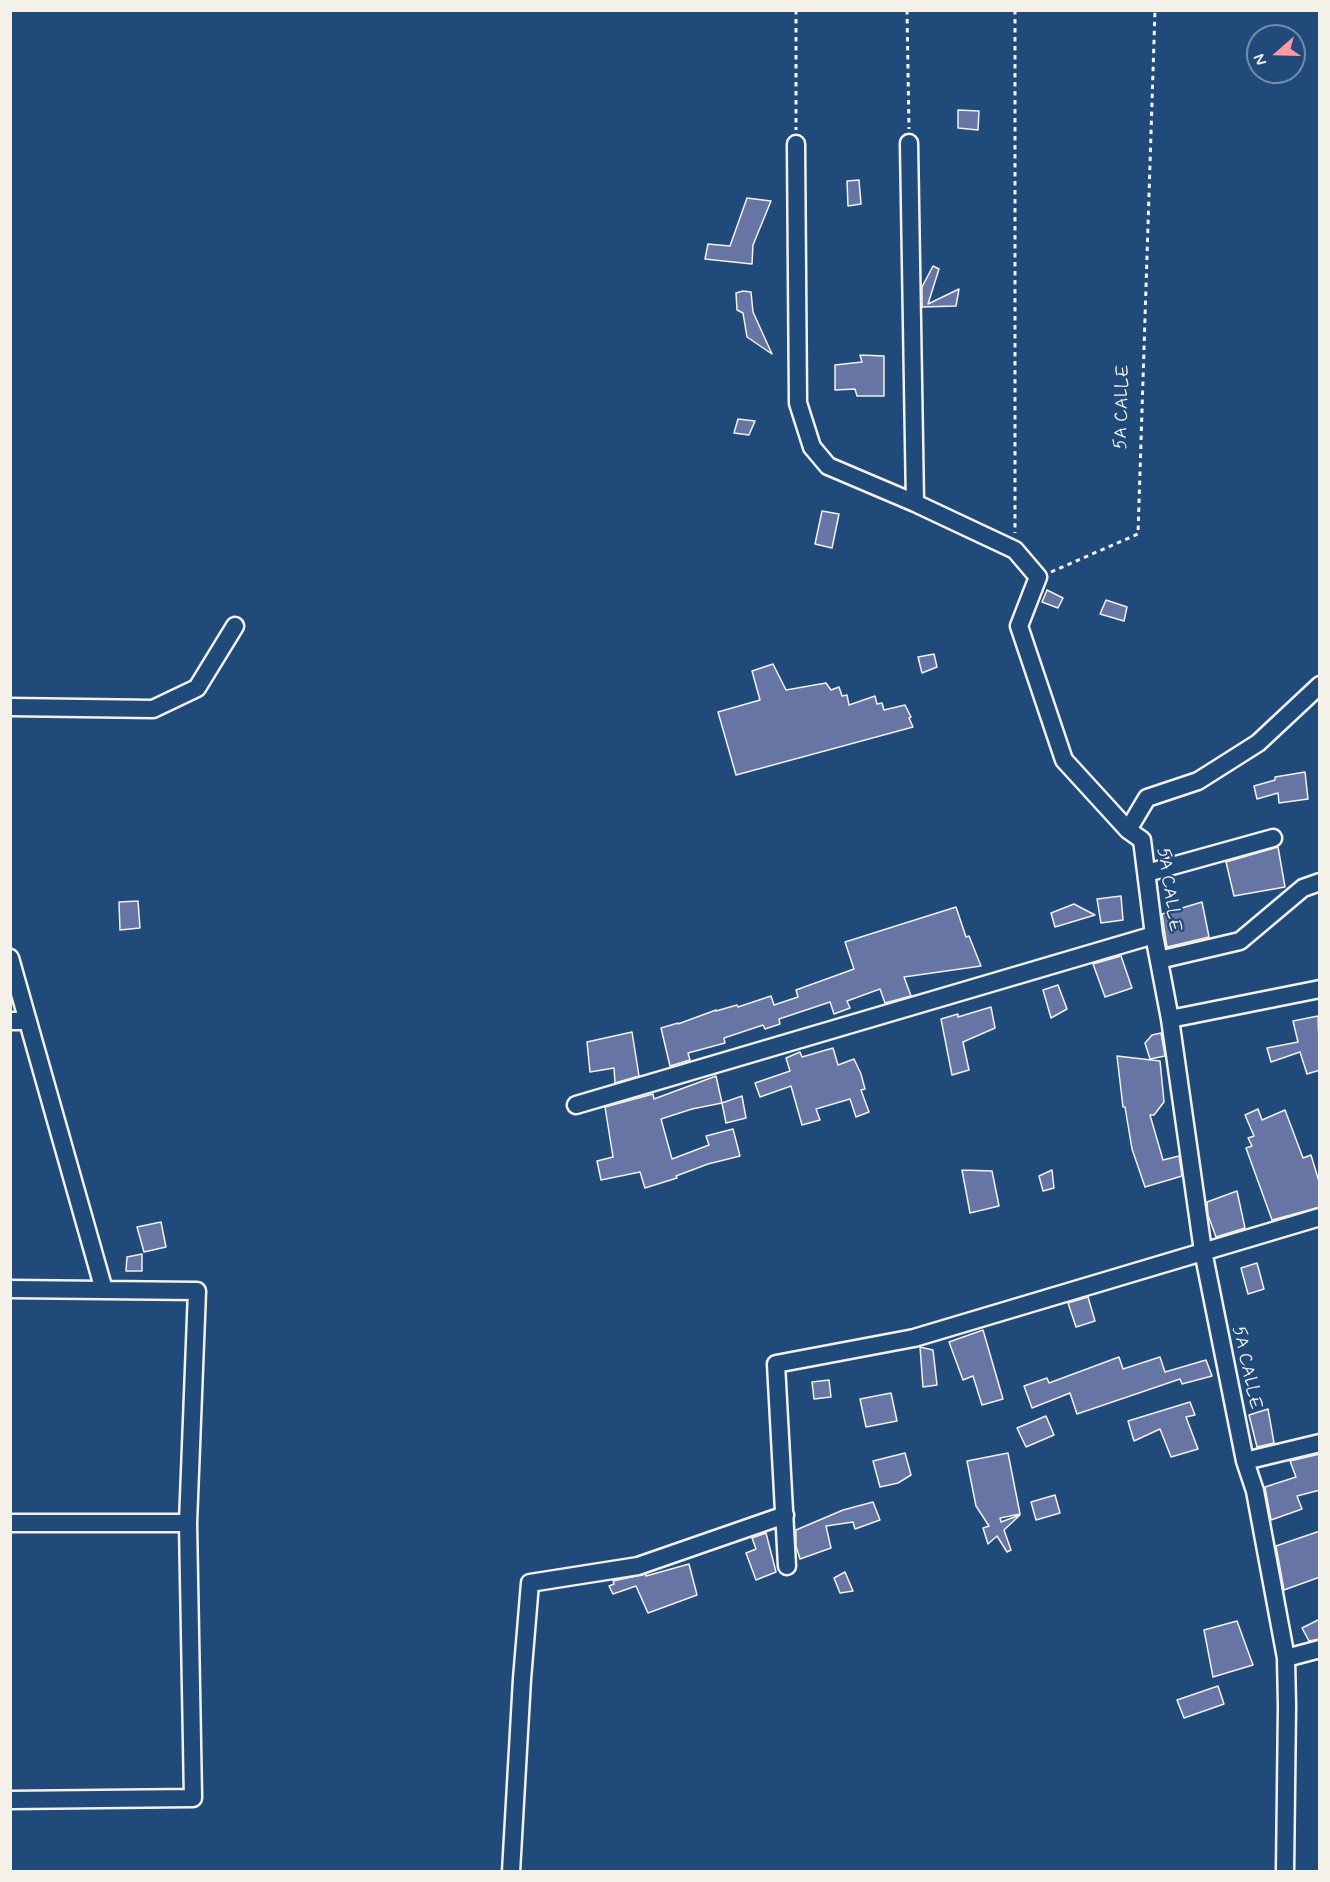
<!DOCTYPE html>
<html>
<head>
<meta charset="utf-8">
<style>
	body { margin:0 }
	#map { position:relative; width:1330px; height:1882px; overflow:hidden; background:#1f4a7a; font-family:Mynerve,sans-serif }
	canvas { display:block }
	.frame { position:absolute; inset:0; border:12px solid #f4f1e8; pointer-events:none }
	.north { position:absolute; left:1246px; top:24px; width:60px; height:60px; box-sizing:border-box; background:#1f4a7a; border:2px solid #748da6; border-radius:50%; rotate:250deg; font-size:16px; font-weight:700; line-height:24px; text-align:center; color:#f4f1e8 }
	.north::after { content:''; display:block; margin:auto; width:21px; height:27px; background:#ff9aa2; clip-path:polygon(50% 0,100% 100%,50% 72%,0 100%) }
</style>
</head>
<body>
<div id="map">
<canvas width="1330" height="1882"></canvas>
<div class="frame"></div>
<div class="north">N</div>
</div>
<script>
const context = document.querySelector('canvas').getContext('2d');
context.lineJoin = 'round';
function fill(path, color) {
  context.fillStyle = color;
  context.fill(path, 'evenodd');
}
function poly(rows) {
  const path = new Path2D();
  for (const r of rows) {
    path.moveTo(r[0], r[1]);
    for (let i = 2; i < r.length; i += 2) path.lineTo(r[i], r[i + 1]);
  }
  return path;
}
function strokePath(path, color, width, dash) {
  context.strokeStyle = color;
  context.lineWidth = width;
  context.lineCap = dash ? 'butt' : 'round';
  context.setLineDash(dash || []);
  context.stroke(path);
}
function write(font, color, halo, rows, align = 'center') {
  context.font = font + ' Mynerve,sans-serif';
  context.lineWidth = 4.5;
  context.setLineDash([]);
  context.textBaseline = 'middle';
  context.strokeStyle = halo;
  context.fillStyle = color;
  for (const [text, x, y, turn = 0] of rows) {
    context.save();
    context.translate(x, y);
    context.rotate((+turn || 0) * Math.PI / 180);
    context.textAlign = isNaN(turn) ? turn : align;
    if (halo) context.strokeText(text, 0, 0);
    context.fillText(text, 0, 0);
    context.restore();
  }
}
const building = poly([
	[958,110,979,111,978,130,958,128,958,110],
	[859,180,861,204,848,206,847,181,859,180],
	[747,198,771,201,753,245,752,264,705,259,708,244,730,246,747,198],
	[933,266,939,269,928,304,959,289,956,306,922,307,922,287,933,266],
	[743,291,751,292,753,312,772,354,747,337,743,313,737,310,736,293,743,291],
	[860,355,884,356,884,396,857,396,855,389,835,390,835,365,862,362,860,355],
	[738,419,755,421,749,435,734,433,738,419],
	[822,511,839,514,832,548,815,544,822,511],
	[1047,590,1063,598,1058,608,1042,602,1047,590],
	[1106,600,1127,607,1124,621,1100,614,1106,600],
	[934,654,937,667,922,673,918,657,934,654],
	[773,664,786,690,826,683,831,690,839,687,842,696,847,695,849,705,875,696,877,704,882,703,884,710,905,705,911,717,909,718,913,727,736,775,718,712,760,700,752,671,773,664],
	[1305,772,1308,799,1279,803,1278,793,1257,799,1254,786,1275,780,1275,777,1305,772],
	[1278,847,1285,887,1234,896,1226,862,1278,847],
	[1121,896,1123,920,1101,923,1097,899,1121,896],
	[138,901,140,928,120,930,119,902,138,901],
	[1202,902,1209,937,1167,947,1162,914,1202,902],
	[1074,904,1095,915,1055,927,1051,913,1074,904],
	[956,907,966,937,969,936,981,966,904,977,911,996,885,1003,880,989,847,1001,850,1008,834,1014,830,1002,779,1019,780,1024,765,1029,763,1025,724,1038,725,1043,688,1053,690,1060,670,1066,661,1028,678,1023,678,1024,716,1010,716,1011,737,1005,738,1007,771,996,774,1005,798,997,796,990,854,969,845,942,956,907],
	[1121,956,1132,988,1105,997,1093,964,1121,956],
	[1058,985,1067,1009,1051,1018,1043,990,1058,985],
	[991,1007,995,1028,963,1042,969,1070,952,1075,941,1019,958,1014,958,1017,991,1007],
	[1318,1016,1320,1070,1307,1074,1300,1052,1271,1062,1267,1048,1298,1042,1293,1021,1318,1016],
	[632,1032,639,1076,615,1083,614,1068,590,1072,587,1042,632,1032],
	[1161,1033,1165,1056,1150,1059,1145,1043,1152,1035,1161,1033],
	[833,1048,838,1065,854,1059,861,1074,865,1089,861,1090,869,1112,856,1117,850,1099,816,1109,820,1120,802,1125,791,1086,760,1097,755,1083,790,1071,786,1058,800,1052,802,1057,833,1048],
	[1117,1056,1160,1061,1164,1102,1154,1115,1150,1115,1163,1160,1179,1156,1182,1176,1145,1187,1132,1149,1125,1107,1123,1107,1117,1056],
	[716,1076,722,1103,692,1109,661,1119,672,1159,709,1145,706,1136,733,1129,740,1156,708,1164,676,1176,677,1178,645,1188,640,1172,601,1180,597,1161,613,1157,605,1107,653,1094,654,1099,716,1076],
	[742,1096,746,1118,726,1123,722,1103,742,1096],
	[1258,1109,1262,1120,1285,1110,1303,1158,1311,1155,1320,1185,1320,1207,1272,1220,1246,1148,1252,1146,1248,1138,1254,1136,1245,1115,1258,1109],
	[962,1170,992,1171,999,1206,970,1213,962,1170],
	[1052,1170,1054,1188,1043,1191,1039,1176,1052,1170],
	[1237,1191,1245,1228,1216,1237,1208,1215,1207,1202,1237,1191],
	[161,1222,166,1247,144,1252,137,1227,161,1222],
	[142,1254,142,1271,126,1271,127,1257,142,1254],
	[1257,1263,1264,1289,1248,1294,1241,1268,1257,1263],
	[1088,1297,1095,1321,1076,1327,1068,1303,1088,1297],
	[983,1330,1003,1399,982,1405,973,1376,963,1380,949,1342,983,1330],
	[920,1347,933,1350,937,1385,923,1387,920,1347],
	[1119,1357,1123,1369,1160,1357,1165,1372,1206,1360,1212,1376,1182,1384,1180,1379,1077,1414,1070,1393,1032,1408,1024,1386,1047,1378,1049,1383,1119,1357],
	[829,1380,831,1397,814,1399,812,1382,829,1380],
	[891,1393,897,1421,866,1427,860,1399,891,1393],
	[1190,1402,1195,1415,1186,1417,1198,1449,1171,1457,1160,1429,1134,1441,1128,1421,1190,1402],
	[1268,1409,1274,1443,1257,1447,1249,1415,1268,1409],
	[1046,1416,1054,1435,1026,1447,1017,1428,1046,1416],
	[905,1453,911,1475,898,1483,880,1487,873,1461,905,1453],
	[1008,1453,1020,1514,1000,1518,1001,1522,1020,1515,1004,1530,1011,1550,1007,1552,997,1536,988,1544,983,1528,989,1526,976,1506,967,1461,1008,1453],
	[1320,1454,1320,1490,1297,1496,1302,1509,1271,1520,1265,1487,1296,1477,1290,1461,1320,1454],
	[1055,1495,1060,1513,1036,1520,1031,1502,1055,1495],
	[873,1502,880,1520,855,1529,853,1522,826,1526,831,1548,800,1559,796,1546,796,1530,843,1510,873,1502],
	[1320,1531,1320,1577,1284,1590,1276,1546,1320,1531],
	[766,1533,776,1572,756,1580,746,1553,756,1549,752,1538,766,1533],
	[689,1564,697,1595,648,1613,636,1586,613,1594,609,1586,614,1584,613,1581,646,1574,646,1576,689,1564],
	[845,1572,853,1591,840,1593,834,1578,845,1572],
	[1320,1619,1320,1639,1309,1641,1302,1628,1320,1619],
	[1237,1621,1253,1665,1213,1677,1204,1630,1237,1621],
	[1218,1686,1224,1704,1184,1718,1177,1700,1218,1686]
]);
fill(building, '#6675a3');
strokePath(building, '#f4f1e8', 1.5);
const minor = poly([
	[909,143,915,503],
	[796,144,798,403,812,447,828,466,915,503,1015,550,1038,577,1019,626,1064,760,1128,830,1142,840,1154,935,1170,1019,1203,1251,1245,1461,1255,1491,1286,1658,1287,1706,1285,1872],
	[10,707,153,709,197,688,235,626],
	[1128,830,1147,798,1198,781,1258,743,1320,685],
	[1147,873,1273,838],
	[10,958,104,1290],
	[1159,960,1240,941,1303,888,1320,882],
	[1170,1019,1320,989],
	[10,1021,28,1021],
	[576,1105,1154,935],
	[10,1289,197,1291,188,1523,193,1798,10,1800],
	[1245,1461,1320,1443],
	[10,1523,188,1523],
	[787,1566,776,1364,914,1338,1320,1217],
	[1286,1658,1320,1649],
	[511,1872,522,1679,530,1583,638,1566,785,1515]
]);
strokePath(minor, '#f4f1e8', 21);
strokePath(poly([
	[796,10,796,130],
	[907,10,909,129],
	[1015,10,1015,533],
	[1051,572,1138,534,1155,10]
]), '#f4f1e8', 3, [4.5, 4.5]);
strokePath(minor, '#1f4a7a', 16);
write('18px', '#f4f1e8', '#1f4a7a', [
	["5A CALLE",1123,407,-88],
	["5A CALLE",1168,890,82],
	["5A CALLE",1246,1368,78]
]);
</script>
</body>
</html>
